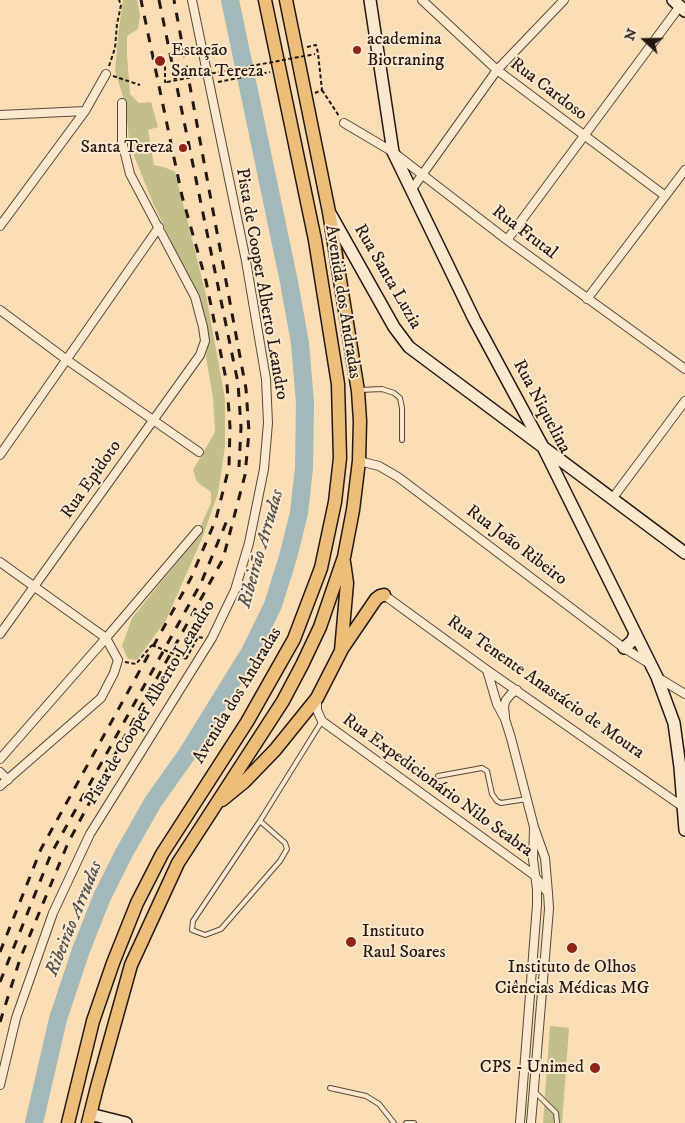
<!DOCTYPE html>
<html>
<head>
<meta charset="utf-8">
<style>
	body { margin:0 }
	#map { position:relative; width:685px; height:1123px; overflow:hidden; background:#f8ddb5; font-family:"IM FELL DW Pica",serif }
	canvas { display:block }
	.north { position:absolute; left:620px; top:15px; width:50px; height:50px; -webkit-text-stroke:4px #fae9cf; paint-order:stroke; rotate:291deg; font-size:14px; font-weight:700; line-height:20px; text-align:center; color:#251712 }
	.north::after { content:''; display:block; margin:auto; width:18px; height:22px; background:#251712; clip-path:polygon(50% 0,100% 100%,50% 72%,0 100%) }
</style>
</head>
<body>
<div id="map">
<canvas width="685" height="1123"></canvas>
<div class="north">N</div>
</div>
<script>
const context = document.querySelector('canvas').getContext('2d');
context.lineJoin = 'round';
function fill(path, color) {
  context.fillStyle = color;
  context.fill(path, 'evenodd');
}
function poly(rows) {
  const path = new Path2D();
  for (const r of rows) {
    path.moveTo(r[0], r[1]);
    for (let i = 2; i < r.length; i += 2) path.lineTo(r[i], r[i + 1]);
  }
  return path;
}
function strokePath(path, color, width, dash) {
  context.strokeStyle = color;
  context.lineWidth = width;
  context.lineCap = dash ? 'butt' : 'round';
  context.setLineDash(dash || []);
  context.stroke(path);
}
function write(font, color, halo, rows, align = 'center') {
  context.font = font + ' "IM FELL DW Pica",serif';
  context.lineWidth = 4;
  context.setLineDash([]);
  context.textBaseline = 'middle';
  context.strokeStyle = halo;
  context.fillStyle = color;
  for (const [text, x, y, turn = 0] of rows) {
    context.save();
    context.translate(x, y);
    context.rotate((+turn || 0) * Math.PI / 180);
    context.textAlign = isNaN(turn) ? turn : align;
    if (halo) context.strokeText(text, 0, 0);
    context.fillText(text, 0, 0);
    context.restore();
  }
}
fill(poly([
	[123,0,137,0,140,15,138,29,127,36,127,56,130,94,139,103,151,102,158,127,148,130,154,165,164,167,175,172,206,295,225,399,225,446,218,493,203,536,166,620,137,660,128,659,122,646,132,618,193,543,211,503,211,492,197,482,193,470,215,432,213,398,206,357,208,338,204,318,195,292,153,203,129,143,126,106,115,71,118,36],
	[550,1026,569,1028,562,1123,543,1123]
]), '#c2bf8a');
strokePath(poly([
	[34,1123,58,1019,81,950,102,897,124,853,153,802,187,754,250,652,273,605,288,557,299,513,304,468,305,403,300,343,289,282,230,0]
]), '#a3b8b9', 18);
const lane = poly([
	[360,390,382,389,394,393,400,398,402,408,402,440],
	[438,776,482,768,487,771,492,794,497,801,501,803,527,799],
	[260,821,285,843,287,849,280,861,221,929,205,935,192,930,193,921,260,821,322,721],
	[330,1088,366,1096,379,1104,394,1123],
	[535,1092,556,1113,557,1123],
	[406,1123,414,1123]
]);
const street = poly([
	[422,0,497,70,664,195],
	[0,115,85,111],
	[344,123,393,152,507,240,685,369],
	[412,189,497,70,564,0],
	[0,226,85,111,106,74],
	[507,240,680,6],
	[587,299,685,170],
	[0,310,67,360,199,452],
	[0,455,159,227],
	[359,461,379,466,398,477,624,648,650,664],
	[612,499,685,401],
	[0,562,106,638,0,759],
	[384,595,487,670,683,807],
	[0,634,200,355,205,341,203,327,195,297,130,174,122,141,122,103],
	[487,670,497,704,505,719,511,738,534,827,545,858,548,893,549,909,531,1123],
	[657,677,685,694],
	[317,700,317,710,322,721,534,875,547,892],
	[505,717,504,706,506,700,511,694,517,690],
	[0,772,8,780],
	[0,786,101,698,114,673,118,660,106,638,198,530],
	[0,1085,16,1018,53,913,90,834,212,638,235,590,249,543,264,469,268,423,266,379,246,261,192,0],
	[520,1123,537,905,537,889,533,859,534,829]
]);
const secondary = poly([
	[370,0,393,152,474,319,543,447,657,677,674,723,680,767,685,830],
	[673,0,685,11],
	[331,215,394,327,409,347,685,553],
	[624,648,632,641,635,634],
	[90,1114,126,1123]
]);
const primary = poly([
	[342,649,376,599,380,596,384,595],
	[222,800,244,782,275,750,317,698,341,651,347,583,344,562],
	[68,1123,93,1021,113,963,137,903,162,854,247,722,294,639,321,568,335,502,340,458,338,384,315,240,265,0],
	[88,1123,97,1087,131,965,178,863,283,701,302,665,320,627,344,557,353,510,359,461,360,421,358,391,329,212,286,0]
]);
strokePath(lane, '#5a483b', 6);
strokePath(street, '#5a483b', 10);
strokePath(secondary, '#251712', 14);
strokePath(primary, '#251712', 15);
strokePath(poly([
	[307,47,316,45,318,53,322,90,315,93],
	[165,60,165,82,167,82],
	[109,66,115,48,117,24,121,5,119,0],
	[113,76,140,85],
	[218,82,270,72],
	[322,90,339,116],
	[186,659,198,637,204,638],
	[125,662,136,664,152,645]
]), '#251712', 2, [4, 2.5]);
strokePath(lane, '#fae9cf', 4);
strokePath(street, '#fae9cf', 8);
strokePath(secondary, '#fae9cf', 11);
strokePath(primary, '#ecbe7a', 12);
strokePath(poly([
	[159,0,238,383,241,427,239,467],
	[0,952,41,849,191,578,216,519,229,467,230,427,227,384,206,281,182,196,141,0],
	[0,982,51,854,201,583,228,518],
	[0,1022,20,959,68,843,126,734,223,559,245,475,249,432,246,389,174,0]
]), '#251712', 3, [9, 9]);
strokePath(poly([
	[167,82,315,54],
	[152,645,186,659]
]), '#251712', 2, [4, 2.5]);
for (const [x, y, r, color] of [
	[357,50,5,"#8f2418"],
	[160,61,6,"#8f2418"],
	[183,148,5,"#8f2418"],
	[351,942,6,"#8f2418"],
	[572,948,6,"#8f2418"],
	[595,1068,6,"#8f2418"]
]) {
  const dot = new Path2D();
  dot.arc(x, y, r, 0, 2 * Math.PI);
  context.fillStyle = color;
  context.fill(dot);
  strokePath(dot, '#fae9cf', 2);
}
write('18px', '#251712', '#fae9cf', [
	["academina",367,40],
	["Biotraning",367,61],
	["Estação",171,51],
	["Santa Tereza",171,72],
	["Santa Tereza",173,148,"right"],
	["Instituto",362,932],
	["Raul Soares",362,953],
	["Instituto de Olhos",572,968,"center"],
	["Ciências Médicas MG",572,989,"center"],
	["CPS - Unimed",584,1068,"right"]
], 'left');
write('18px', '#251712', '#fae9cf', [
	["Rua Cardoso",548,90,37],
	["Rua Frutal",524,233,37],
	["Rua Santa Luzia",387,277,60],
	["Pista de Cooper Alberto Leandro",261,284,80],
	["Avenida dos Andradas",342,302,81],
	["Rua Niquelina",541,407,62],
	["Rua Epidoto",92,480,-55],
	["Rua João Ribeiro",516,546,37],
	["Rua Tenente Anastácio de Moura",545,688,35],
	["Avenida dos Andradas",238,696,-59],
	["Pista de Cooper Alberto Leandro",151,703,-59],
	["Rua Expedicionário Nilo Seabra",437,786,36]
]);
write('italic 19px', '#514f4c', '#fae9cf', [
	["Ribeirão Arrudas",262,549,-74],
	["Ribeirão Arrudas",75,919,-68]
]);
</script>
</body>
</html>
